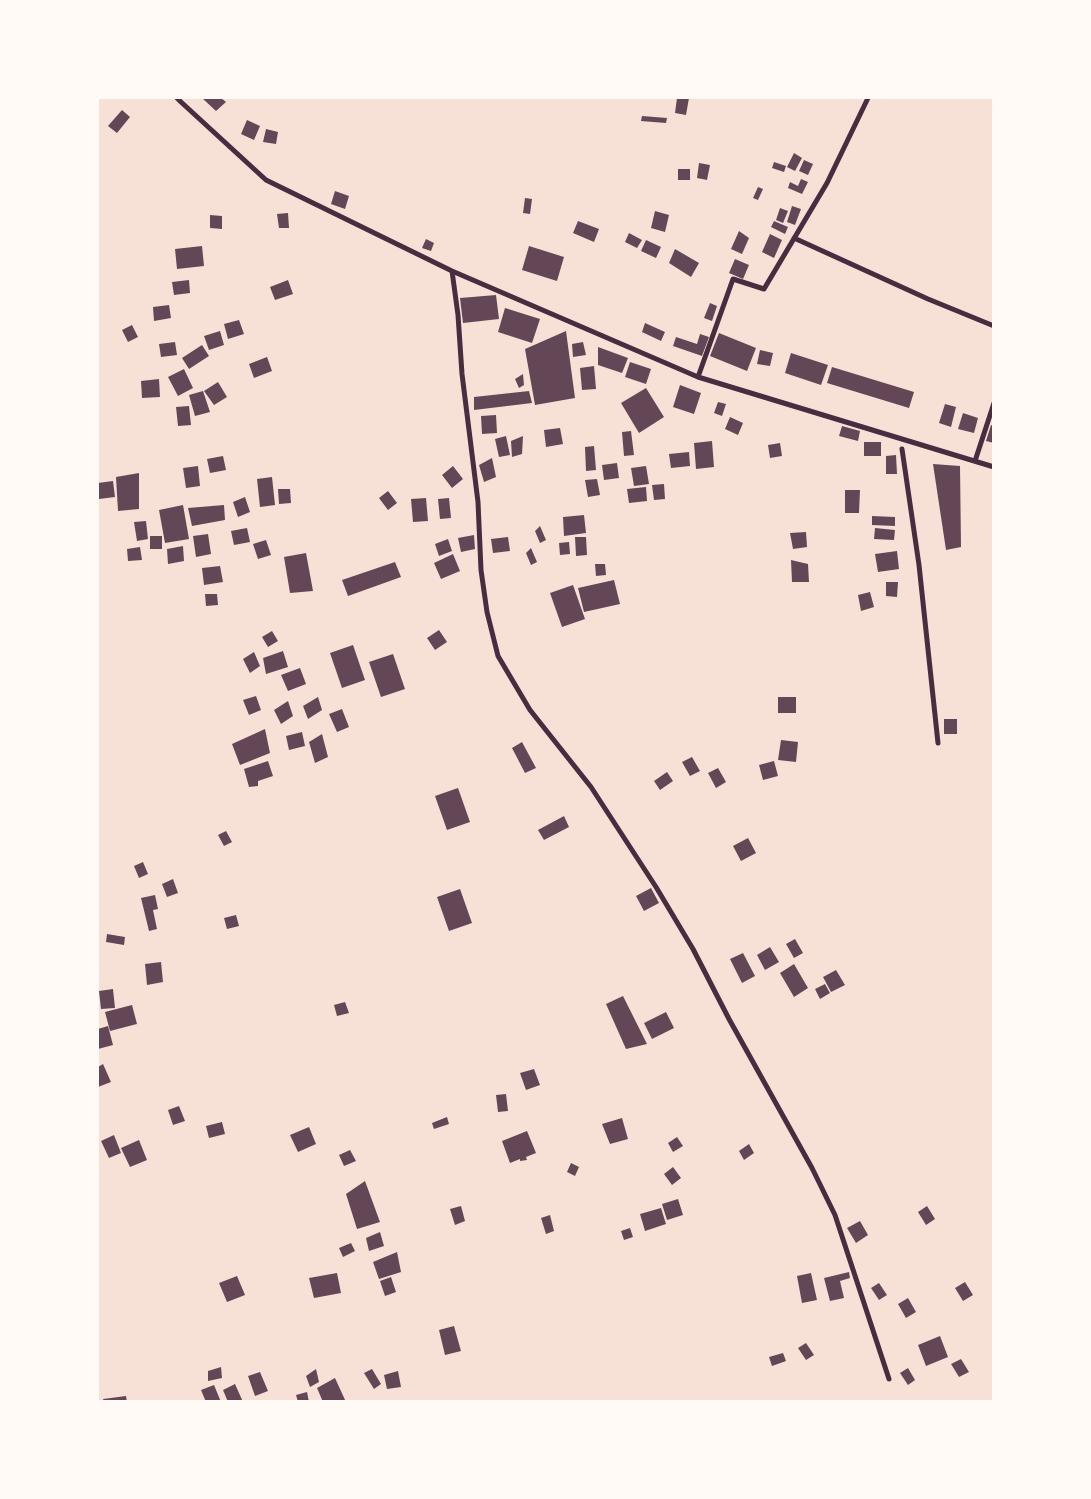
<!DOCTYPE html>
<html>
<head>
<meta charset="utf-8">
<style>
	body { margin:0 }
	#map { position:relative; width:1091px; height:1499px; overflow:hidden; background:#f7e1d7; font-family:"PT Sans",sans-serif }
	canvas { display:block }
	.frame { position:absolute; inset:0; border:99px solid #fffaf5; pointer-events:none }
</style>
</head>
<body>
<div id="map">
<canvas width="1091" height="1499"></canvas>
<div class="frame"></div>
</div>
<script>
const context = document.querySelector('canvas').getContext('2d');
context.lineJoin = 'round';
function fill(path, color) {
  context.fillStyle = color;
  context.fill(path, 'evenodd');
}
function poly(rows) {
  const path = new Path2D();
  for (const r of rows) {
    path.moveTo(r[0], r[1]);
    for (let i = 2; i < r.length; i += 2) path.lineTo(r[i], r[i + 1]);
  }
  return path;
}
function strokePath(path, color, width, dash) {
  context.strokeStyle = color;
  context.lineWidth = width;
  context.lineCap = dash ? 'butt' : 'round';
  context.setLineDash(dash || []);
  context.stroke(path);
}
fill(poly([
	[202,98,221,98,226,102,216,111],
	[677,98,689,98,686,115,675,113],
	[122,110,130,117,117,133,108,126],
	[642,116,667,118,666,123,641,121],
	[247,120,260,126,254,140,241,134],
	[266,129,278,132,276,144,263,142],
	[794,153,802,158,795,171,787,167],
	[804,160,813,164,808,175,799,171],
	[774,162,786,166,784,172,772,168],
	[699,163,710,165,707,180,697,178],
	[678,169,690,169,690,180,678,180],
	[801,179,808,182,802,194,788,188,790,182,798,186],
	[758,187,763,189,758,200,753,198],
	[335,191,349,196,345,209,331,204],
	[525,198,532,199,530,214,523,213],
	[792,206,801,209,795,225,787,222],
	[780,208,788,211,783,223,776,220],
	[655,211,669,215,665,232,651,228],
	[288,213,289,228,279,228,277,214],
	[210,215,222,216,222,229,210,228],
	[578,221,599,229,594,242,573,233],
	[774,221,788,227,785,234,771,227],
	[739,231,749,238,742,254,731,249],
	[629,233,642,240,637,248,625,242],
	[770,234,782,240,774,258,762,252],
	[426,239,434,243,431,251,422,248],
	[646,240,661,247,656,258,641,251],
	[202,246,204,266,177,269,175,249],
	[529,246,564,257,557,281,522,270],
	[675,249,699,263,691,277,669,263],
	[735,259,749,265,743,279,729,273],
	[189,280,190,293,174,295,172,282],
	[288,280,293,294,275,300,270,287],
	[496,295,499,319,463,323,460,298],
	[710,303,717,306,712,321,704,318],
	[169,305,171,318,154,321,153,307],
	[505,308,540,319,532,343,498,332],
	[239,320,244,334,228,339,224,324],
	[645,323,665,332,661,341,642,332],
	[132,325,138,337,128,342,122,330],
	[220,331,224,345,209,350,204,336],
	[566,331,575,398,535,405,525,349],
	[719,333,756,348,747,371,710,356],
	[700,334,709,337,702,356,673,346,676,337,697,344],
	[175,342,177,355,161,357,159,344],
	[583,342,586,355,573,357,572,344],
	[202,345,209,356,189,369,182,358],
	[598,347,628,358,622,373,598,365],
	[760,350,773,353,770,366,757,364],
	[791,353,828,365,821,385,785,373],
	[267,357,272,371,254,378,249,364],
	[630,362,651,369,646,384,625,377],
	[594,366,596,389,582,390,580,368],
	[832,367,914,392,909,408,827,383],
	[184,369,193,388,178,396,168,377],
	[523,374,524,385,519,388,515,379],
	[159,379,160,397,142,398,141,381],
	[218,382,227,397,214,405,204,391],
	[680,385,701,393,694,414,673,407],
	[646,388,664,417,639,433,621,403],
	[203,391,210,412,195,416,189,395],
	[529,391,532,403,474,410,474,397],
	[718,402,726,404,722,416,714,413],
	[945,404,956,407,951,427,939,423],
	[189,406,191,425,178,426,176,407],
	[963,413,978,418,974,433,958,429],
	[496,415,497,433,482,434,481,416],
	[730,417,743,423,738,435,725,429],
	[991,425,994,426,994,443,986,441],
	[842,426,860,431,858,441,839,436],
	[560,428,563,444,546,447,544,430],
	[631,431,634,455,624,456,622,432],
	[506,436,510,455,499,457,495,439],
	[523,436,522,454,512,457,511,441],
	[712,441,714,467,696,469,694,443],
	[864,442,881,442,881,456,864,456],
	[780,443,782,456,770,458,768,445],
	[594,446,596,470,586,471,585,447],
	[689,452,690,466,671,468,669,454],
	[896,455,897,474,886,474,886,456],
	[223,456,226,470,210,473,207,459],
	[492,458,496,477,484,482,479,465],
	[617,463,619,478,604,480,602,465],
	[933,464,960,466,961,547,946,550],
	[198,466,200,486,186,488,183,468],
	[453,466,463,479,452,488,442,475],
	[646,466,649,484,634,486,631,468],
	[139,473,139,509,118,511,116,477],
	[272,477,275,505,260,507,257,479],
	[597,479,600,495,588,497,585,480],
	[113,481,115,497,99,499,98,483],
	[664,484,665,499,654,500,652,485],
	[646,487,647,501,629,503,627,489],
	[278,489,290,489,291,503,279,504],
	[845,490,860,490,859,513,845,513],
	[388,491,397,503,388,510,379,498],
	[245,497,250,512,238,517,233,502],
	[426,498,428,521,413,522,411,499],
	[449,498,451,518,440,519,438,499],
	[183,505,189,539,165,543,159,510],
	[224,505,225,520,192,526,188,508],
	[584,515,586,533,564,536,563,517],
	[872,516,895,517,895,526,872,525],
	[146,521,148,539,137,541,134,522],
	[540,526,546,540,540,543,535,531],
	[247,528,250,542,234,545,231,531],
	[875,528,895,530,894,540,874,539],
	[806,532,807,547,793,549,790,533],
	[208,534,211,554,196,557,193,536],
	[474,535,475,549,461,552,458,538],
	[150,536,162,536,162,549,150,549],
	[508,537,510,551,493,553,491,539],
	[575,537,586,537,587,555,576,556],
	[448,539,452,551,439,556,435,544],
	[266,540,271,555,258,559,253,544],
	[569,542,570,554,560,555,559,543],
	[183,546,184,561,168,564,167,549],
	[140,547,142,560,128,561,127,549],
	[531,548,537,562,531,565,526,553],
	[897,551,899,569,878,572,875,554],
	[306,553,313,591,290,593,284,557],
	[453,554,460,571,441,579,434,563],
	[791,560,808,564,809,582,792,582],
	[395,562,401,577,348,596,342,580],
	[595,564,605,564,606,575,596,576],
	[220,566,223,582,204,585,202,568],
	[614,580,620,604,584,612,578,588],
	[886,582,898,582,897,597,886,596],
	[573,585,585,619,562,627,550,593],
	[870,592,874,607,861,611,858,595],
	[205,594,217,594,218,605,206,606],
	[439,630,447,642,435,650,427,638],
	[272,631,278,641,268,647,262,637],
	[353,645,365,680,342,688,330,653],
	[283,651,288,667,266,674,263,658],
	[254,652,260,666,250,673,243,659],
	[393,654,405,689,381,697,369,662],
	[300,668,306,684,288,691,281,675],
	[256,696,261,710,249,715,243,700],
	[318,697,322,710,308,719,303,706],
	[778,697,796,697,796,713,778,713],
	[288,701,293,716,281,724,274,710],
	[342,709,349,727,337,732,329,714],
	[944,719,957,719,957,734,944,734],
	[265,729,270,753,240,765,232,744],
	[302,732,305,746,289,750,286,736],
	[322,734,328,757,315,763,309,742],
	[781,740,798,742,796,762,778,760],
	[522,742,536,768,525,773,512,748],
	[692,757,700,771,690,776,682,762],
	[268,761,273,776,258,781,258,786,249,787,244,769],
	[774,761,778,776,763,780,759,765],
	[718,768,726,782,716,788,708,773],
	[667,772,673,781,660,790,654,781],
	[458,788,470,822,447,830,435,796],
	[564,816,569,827,544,840,538,830],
	[226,831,232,842,224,846,218,835],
	[748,838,756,853,741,861,733,846],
	[143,862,148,874,139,878,134,866],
	[173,879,178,893,167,897,162,884],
	[651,888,659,903,644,911,636,896],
	[460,889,472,923,449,931,437,897],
	[155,895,158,909,153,910,157,929,149,931,141,898],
	[236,915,239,926,227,929,224,918],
	[107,934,125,937,124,945,106,942],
	[795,939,803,953,794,958,786,944],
	[770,947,779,962,765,970,757,955],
	[743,953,755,976,742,983,730,959],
	[161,962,163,982,147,985,145,964],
	[794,964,808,988,794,997,780,973],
	[836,970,845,985,831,992,823,977],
	[825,984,830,993,820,999,815,989],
	[113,989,115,1008,101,1009,99,991],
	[623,996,647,1044,626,1049,606,1004],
	[345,1002,349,1013,337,1016,334,1005],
	[132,1005,137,1024,110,1031,105,1012],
	[666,1012,674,1028,652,1039,644,1023],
	[108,1026,113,1045,98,1049,98,1029],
	[103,1064,111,1082,98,1087,98,1067],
	[534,1069,540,1085,526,1090,520,1073],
	[506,1094,508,1111,498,1112,496,1095],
	[179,1106,185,1121,173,1125,168,1110],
	[447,1117,449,1124,434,1129,432,1123],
	[622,1118,628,1139,610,1144,602,1124],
	[222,1122,225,1134,209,1138,206,1126],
	[309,1127,316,1144,298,1152,290,1135],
	[527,1131,536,1153,526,1157,527,1160,520,1161,520,1159,510,1163,502,1141],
	[114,1135,121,1153,109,1158,101,1141],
	[677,1137,683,1146,673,1152,668,1143],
	[139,1140,147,1160,130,1167,121,1148],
	[749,1144,754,1153,744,1160,739,1151],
	[350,1150,356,1161,344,1166,339,1155],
	[571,1163,579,1167,575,1176,567,1172],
	[673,1167,681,1178,672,1185,664,1174],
	[365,1181,380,1222,357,1229,346,1194],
	[678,1199,683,1215,667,1220,662,1204],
	[461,1206,465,1221,455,1225,450,1209],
	[927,1206,935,1219,926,1225,918,1212],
	[661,1208,666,1224,645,1231,640,1214],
	[550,1215,554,1231,546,1234,541,1218],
	[860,1221,868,1235,856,1243,847,1228],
	[630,1228,633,1237,624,1240,621,1231],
	[380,1232,384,1246,369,1251,366,1238],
	[351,1243,355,1251,343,1257,339,1248],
	[397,1252,401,1272,379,1279,373,1262],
	[849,1272,850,1278,840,1281,844,1298,830,1301,824,1278],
	[337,1273,341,1293,314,1298,309,1278],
	[811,1273,817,1300,802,1303,797,1276],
	[237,1276,245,1295,227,1302,219,1283],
	[391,1277,396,1292,385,1296,380,1281],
	[965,1282,973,1295,963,1301,955,1288],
	[879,1283,887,1295,879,1300,871,1288],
	[908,1298,916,1312,906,1318,898,1304],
	[454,1326,461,1351,445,1355,439,1330],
	[940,1336,948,1357,926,1366,918,1345],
	[806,1343,814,1355,806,1360,798,1348],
	[783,1353,786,1361,772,1366,769,1357],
	[961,1359,969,1372,959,1377,951,1364],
	[221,1367,222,1378,208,1381,208,1371],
	[908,1368,915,1380,908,1385,900,1373],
	[316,1369,319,1382,310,1387,306,1376],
	[372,1369,381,1384,374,1389,364,1373],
	[398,1371,401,1387,387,1389,384,1375],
	[260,1372,268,1391,255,1396,248,1376],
	[335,1378,346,1402,323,1402,317,1388],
	[235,1384,243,1402,228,1402,223,1390],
	[214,1385,221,1402,206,1402,201,1390],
	[307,1392,309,1402,298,1402,296,1395],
	[126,1396,127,1402,104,1402,103,1399]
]), '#644757');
strokePath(poly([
	[177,98,181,102,266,180,452,271,698,377,994,467],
	[794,238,928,299,994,326],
	[452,271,458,315,462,374,478,502,481,570,487,612,498,656,530,710,591,787,656,887,693,949,729,1019,812,1168,835,1215,889,1379],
	[698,377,733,279,764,289,827,183,868,98],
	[902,449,919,565,938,743],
	[975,461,994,403]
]), '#4a2c40', 5);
</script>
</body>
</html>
